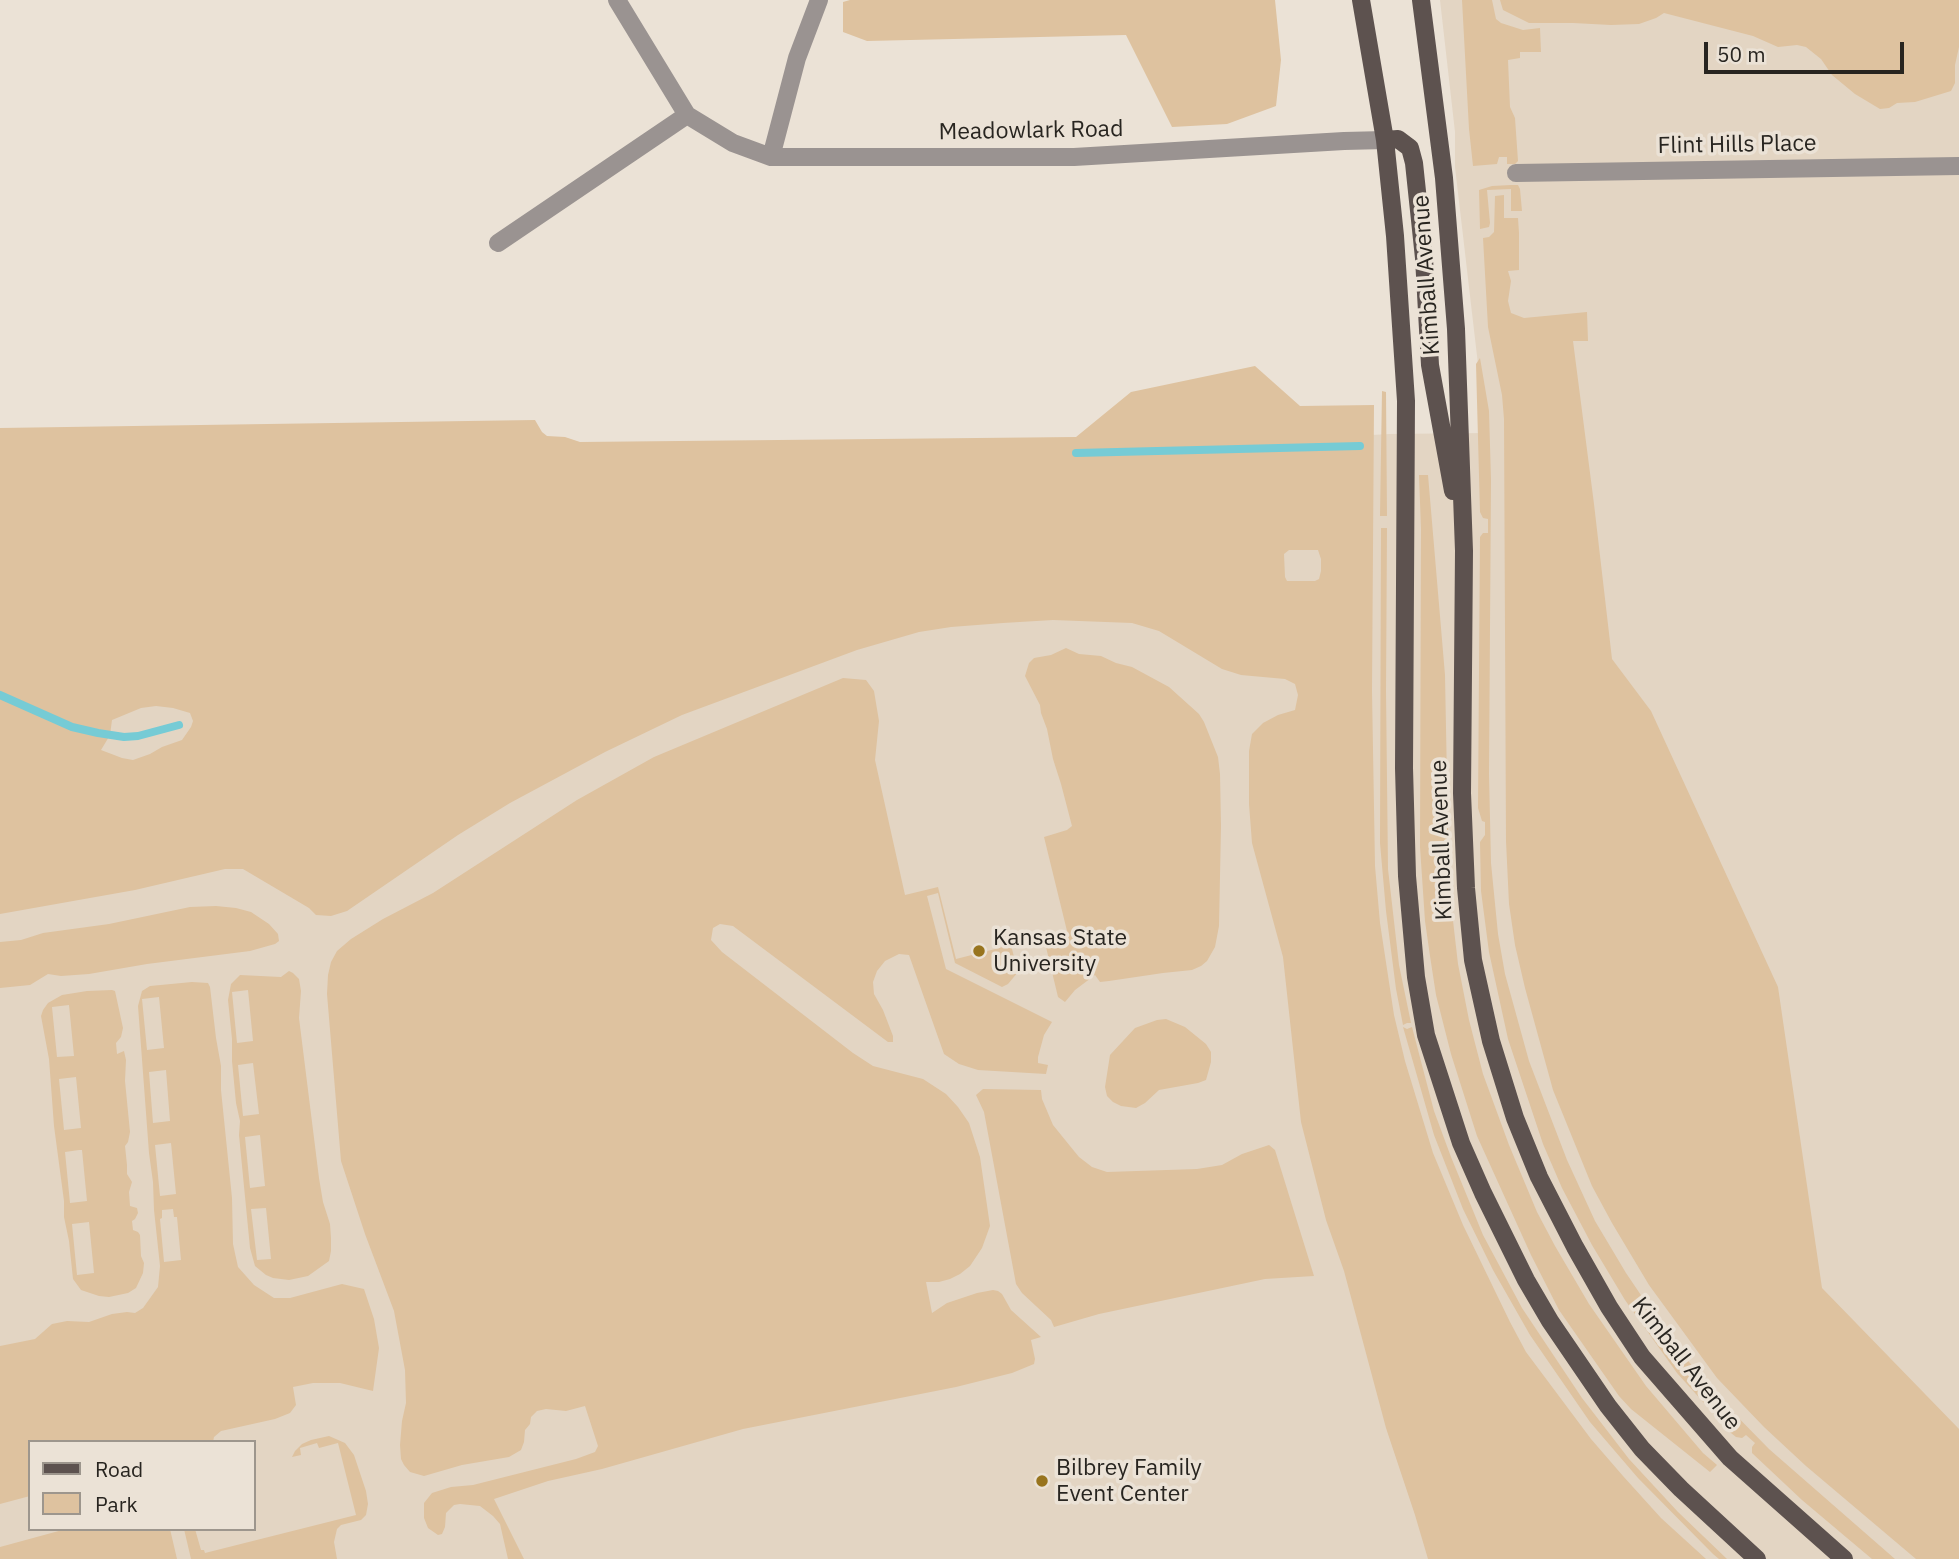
<!DOCTYPE html>
<html>
<head>
<meta charset="utf-8">
<style>
	body { margin:0 }
	#map { position:relative; width:1959px; height:1559px; overflow:hidden; background:#ebe2d6; font-family:"IBM Plex Sans",sans-serif }
	canvas { display:block }
	.legend { position:absolute; left:28px; top:1440px; width:228px; height:91px; box-sizing:border-box; background:#ebe2d6; border:2px solid #9d968d; margin:0; padding:9px 12px; list-style:none; font-size:21px; color:#282520 }
	.legend li { display:flex; align-items:center; gap:14px; height:35px }
	.legend b { width:35px; border:2px solid #9d968d }
	.scale { position:absolute; left:1704px; top:42px; width:200px; height:32px; box-sizing:border-box; border:4px solid #282520; border-top:0; padding-left:9px; font-size:21px; line-height:24px; white-space:nowrap; color:#282520; -webkit-text-stroke:5px #ebe2d6; paint-order:stroke }
</style>
</head>
<body>
<div id="map">
<canvas width="1959" height="1559"></canvas>
<ul class="legend">
<li><b style="height:9px;background:#5d524f"></b>Road</li>
<li><b style="height:19px;background:#dec29f"></b>Park</li>
</ul>
<div class="scale">50 m</div>
</div>
<script>
const context = document.querySelector('canvas').getContext('2d');
context.lineJoin = 'round';
function fill(path, color) {
  context.fillStyle = color;
  context.fill(path, 'evenodd');
}
function poly(rows) {
  const path = new Path2D();
  for (const r of rows) {
    path.moveTo(r[0], r[1]);
    for (let i = 2; i < r.length; i += 2) path.lineTo(r[i], r[i + 1]);
  }
  return path;
}
function strokePath(path, color, width, dash) {
  context.strokeStyle = color;
  context.lineWidth = width;
  context.lineCap = dash ? 'butt' : 'round';
  context.setLineDash(dash || []);
  context.stroke(path);
}
function write(font, color, halo, rows, align = 'center') {
  context.font = font + ' "IBM Plex Sans",sans-serif';
  context.lineWidth = 7;
  context.setLineDash([]);
  context.textBaseline = 'middle';
  context.strokeStyle = halo;
  context.fillStyle = color;
  for (const [text, x, y, turn = 0] of rows) {
    context.save();
    context.translate(x, y);
    context.rotate((+turn || 0) * Math.PI / 180);
    context.textAlign = isNaN(turn) ? turn : align;
    if (halo) context.strokeText(text, 0, 0);
    context.fillText(text, 0, 0);
    context.restore();
  }
}
fill(poly([
	[1440,0,1959,0,1959,1559,0,1559,0,460,1169,447,1389,434,1486,433,1455,167,1455,132],
	[30,1442,254,1442,254,1529,30,1529]
]), '#e3d5c3');
fill(poly([
	[850,0,1275,0,1281,60,1276,106,1227,124,1172,127,1126,35,867,41,843,32,843,2],
	[1462,0,1492,0,1496,19,1501,23,1523,30,1540,28,1541,52,1520,52,1520,58,1508,60,1510,107,1515,118,1518,161,1515,164,1507,164,1507,157,1499,157,1497,164,1473,166,1469,129],
	[1500,0,1959,0,1959,47,1955,65,1955,83,1951,91,1915,102,1897,103,1889,108,1880,109,1855,94,1832,75,1821,59,1806,47,1797,45,1778,47,1753,36,1664,13,1656,18,1639,24,1611,25,1573,23,1529,23,1503,10],
	[1511,185,1518,185,1520,189,1522,211,1511,211,1511,189,1487,190,1490,223,1489,227,1480,229,1479,190,1492,186],
	[1504,195,1504,218,1518,218,1519,233,1519,270,1508,271,1511,281,1508,301,1511,313,1524,318,1587,312,1588,341,1573,341,1594,504,1612,659,1651,711,1778,987,1822,1288,1959,1429,1959,1559,1916,1559,1806,1466,1764,1427,1717,1378,1649,1285,1612,1223,1592,1186,1553,1090,1525,988,1515,945,1509,904,1506,841,1504,419,1502,395,1488,327,1483,238,1489,237,1494,232,1495,196],
	[1480,358,1489,411,1491,480,1489,774,1491,863,1498,934,1505,974,1529,1061,1567,1160,1595,1221,1626,1273,1674,1344,1720,1399,1769,1449,1895,1559,1872,1559,1802,1500,1752,1453,1752,1447,1755,1443,1746,1435,1742,1438,1736,1437,1731,1433,1677,1373,1625,1300,1592,1245,1562,1188,1543,1144,1508,1039,1489,952,1481,891,1480,842,1485,835,1485,822,1482,821,1478,808,1480,537,1483,533,1488,533,1488,519,1483,518,1480,512,1476,364],
	[1255,366,1300,406,1374,405,1372,691,1375,866,1380,923,1394,1015,1405,1061,1433,1153,1463,1225,1510,1322,1526,1352,1591,1439,1623,1476,1661,1518,1706,1559,1428,1559,1415,1515,1386,1428,1344,1271,1326,1220,1301,1122,1283,957,1252,843,1249,804,1249,751,1252,734,1263,723,1278,715,1295,710,1298,695,1295,684,1285,679,1241,675,1222,669,1159,631,1132,623,1053,620,1003,623,951,627,919,632,857,650,682,715,605,752,510,803,458,835,347,911,331,916,316,915,309,908,243,869,225,869,135,890,0,914,0,428,535,420,542,432,547,436,565,437,580,442,1076,437,1131,392],
	[1289,550,1318,550,1321,559,1321,571,1319,579,1315,581,1287,581,1285,577,1284,554],
	[156,706,173,708,190,713,193,721,191,727,182,740,162,747,150,754,133,760,122,758,101,750,110,735,112,720,141,708],
	[1382,391,1386,392,1387,516,1380,516],
	[1419,475,1428,475,1445,675,1449,886,1458,964,1469,1020,1483,1074,1509,1145,1537,1212,1555,1246,1589,1304,1646,1386,1703,1453,1717,1465,1710,1472,1631,1409,1619,1396,1559,1310,1531,1255,1477,1136,1451,1054,1436,995,1430,956,1425,921,1420,847,1421,529],
	[1381,528,1387,528,1386,691,1388,869,1399,965,1411,1023,1407,1023,1403,1025,1396,989,1386,911,1380,843],
	[1066,648,1079,654,1101,656,1116,663,1132,667,1169,687,1199,714,1204,722,1218,757,1220,774,1221,826,1219,926,1215,947,1207,961,1201,966,1192,970,1163,973,1109,981,1100,982,1095,975,1075,990,1065,1002,1058,997,1046,947,1048,947,1045,936,1067,931,1044,837,1067,830,1072,826,1061,784,1053,759,1047,729,1041,713,1040,705,1025,676,1029,663,1034,658,1051,655],
	[843,678,866,680,874,691,879,721,875,760,905,895,938,887,956,959,1011,945,1015,961,1008,961,1008,963,1016,964,1018,972,1008,984,1002,987,955,963,938,893,927,896,946,969,1052,1022,1044,1035,1038,1057,1038,1063,1048,1065,1046,1074,978,1070,959,1064,944,1054,909,955,899,954,885,961,877,971,873,982,874,994,883,1010,893,1036,893,1042,888,1042,733,926,720,924,713,928,711,940,722,952,853,1053,873,1066,923,1079,946,1094,958,1107,969,1123,980,1157,990,1226,982,1248,970,1266,960,1274,950,1279,939,1282,926,1282,932,1313,947,1303,977,1293,993,1290,998,1291,1002,1294,1011,1310,1041,1337,1031,1340,1035,1359,1034,1364,1012,1373,956,1387,743,1429,602,1469,548,1481,494,1499,524,1559,508,1559,500,1524,493,1516,480,1506,460,1504,454,1505,446,1513,445,1527,442,1534,438,1535,428,1528,424,1518,424,1503,432,1493,451,1487,473,1485,576,1459,595,1452,598,1446,585,1406,566,1411,546,1409,537,1411,531,1417,530,1424,525,1430,524,1442,521,1450,509,1457,462,1465,424,1476,410,1472,404,1465,401,1459,400,1445,402,1421,406,1403,405,1370,394,1311,365,1234,341,1161,327,994,328,975,331,962,337,951,351,939,383,919,433,893,577,800,654,757],
	[216,906,236,908,251,912,269,924,278,934,279,941,275,944,250,951,147,964,89,974,61,976,48,974,30,985,0,988,0,942,21,940,43,933,109,924,190,907],
	[289,971,293,973,299,979,301,991,299,1018,319,1178,323,1202,330,1224,331,1238,331,1251,329,1261,308,1276,289,1280,273,1278,266,1275,255,1266,250,1248,239,1135,240,1121,236,1103,232,1061,232,1039,228,1000,231,984,240,975,281,977],
	[248,990,253,1041,237,1043,232,992],
	[253,1063,259,1114,243,1116,238,1065],
	[260,1135,265,1186,250,1188,245,1137],
	[266,1208,271,1259,257,1260,251,1209],
	[192,982,208,983,210,987,216,1038,221,1066,221,1090,232,1198,233,1244,238,1267,254,1285,274,1298,290,1298,342,1284,364,1289,374,1319,379,1348,373,1391,340,1383,313,1383,293,1387,296,1405,290,1413,275,1419,221,1431,214,1437,213,1442,30,1442,30,1496,0,1504,0,1346,35,1339,52,1324,67,1321,89,1322,112,1314,127,1312,135,1313,143,1308,158,1287,160,1266,154,1210,153,1182,149,1153,138,1006,142,991,150,986],
	[159,997,164,1048,147,1050,142,999],
	[166,1070,170,1121,153,1123,149,1072],
	[171,1143,176,1194,160,1196,155,1145],
	[173,1209,174,1217,177,1217,181,1260,164,1262,160,1219,162,1218,162,1210],
	[112,990,115,991,123,1028,121,1037,116,1043,117,1054,124,1051,126,1060,125,1081,130,1132,128,1142,125,1146,127,1165,127,1174,132,1182,129,1192,130,1206,137,1208,138,1213,135,1219,132,1221,133,1230,138,1232,140,1235,141,1256,144,1263,143,1273,136,1288,128,1293,109,1297,99,1296,81,1290,73,1279,69,1241,64,1217,64,1201,54,1126,49,1059,41,1016,43,1010,48,1003,62,995,87,991],
	[69,1005,74,1056,57,1057,52,1007],
	[76,1077,81,1128,64,1130,59,1079],
	[79,1150,82,1150,87,1201,70,1203,65,1152],
	[89,1222,94,1273,77,1275,72,1224],
	[1166,1019,1185,1027,1206,1044,1211,1052,1211,1062,1206,1080,1198,1083,1159,1090,1145,1103,1136,1108,1121,1106,1113,1102,1107,1096,1105,1087,1110,1055,1135,1028,1157,1020],
	[1403,1027,1407,1029,1412,1027,1434,1111,1451,1157,1483,1235,1522,1308,1582,1398,1629,1459,1678,1512,1727,1559,1719,1559,1713,1554,1638,1478,1590,1422,1530,1335,1493,1270,1463,1209,1434,1135],
	[983,1089,1041,1090,1042,1099,1053,1125,1070,1146,1079,1157,1092,1167,1107,1172,1197,1169,1222,1165,1242,1154,1269,1145,1275,1150,1314,1276,1265,1279,1099,1314,1054,1327,1051,1320,1022,1293,1016,1284,984,1112,976,1095],
	[329,1436,345,1443,354,1455,366,1491,368,1504,366,1515,361,1520,341,1525,337,1529,334,1542,337,1559,191,1559,184,1529,195,1529,201,1550,204,1550,205,1553,356,1515,338,1443,319,1448,317,1443,300,1448,301,1455,292,1457,295,1451,302,1444,311,1440],
	[66,1529,170,1529,177,1559,0,1559,0,1547]
]), '#dec29f');
strokePath(poly([
	[1076,453,1360,446],
	[0,695,72,727,98,733,124,737,138,736,179,725]
]), '#76cbd5', 8);
strokePath(poly([
	[617,0,687,115],
	[771,157,797,58,819,0],
	[1516,173,1959,166],
	[498,243,687,115,733,143,771,157,1074,157,1344,141,1385,140]
]), '#9a9391', 18);
strokePath(poly([
	[1361,0,1385,140,1395,236,1406,401,1404,768,1407,876,1416,977,1426,1035,1461,1143,1483,1193,1526,1280,1550,1321,1608,1406,1642,1449,1681,1489,1757,1559],
	[1421,0,1444,178,1456,329,1464,551,1462,793,1466,888,1473,960,1491,1041,1515,1118,1539,1177,1575,1247,1609,1307,1642,1357,1730,1458,1844,1559],
	[1385,140,1398,139,1410,148,1414,163,1424,258,1430,365,1453,491]
]), '#5d524f', 18);
for (const [x, y, r, color] of [
	[979,951,7,"#98741e"],
	[1042,1481,7,"#98741e"]
]) {
  const dot = new Path2D();
  dot.arc(x, y, r, 0, 2 * Math.PI);
  context.fillStyle = color;
  context.fill(dot);
  strokePath(dot, '#ebe2d6', 2.5);
}
write('23px', '#282520', '#ebe2d6', [
	["Meadowlark Road",1031,131,-1],
	["Flint Hills Place",1737,145,-1],
	["Kimball Avenue",1427,275,-94],
	["Kimball Avenue",1442,840,-92],
	["Kimball Avenue",1686,1364,52]
]);
write('23px', '#282520', '#ebe2d6', [
	["Kansas State",993,938],
	["University",993,964],
	["Bilbrey Family",1056,1468],
	["Event Center",1056,1494]
], 'left');
</script>
</body>
</html>
